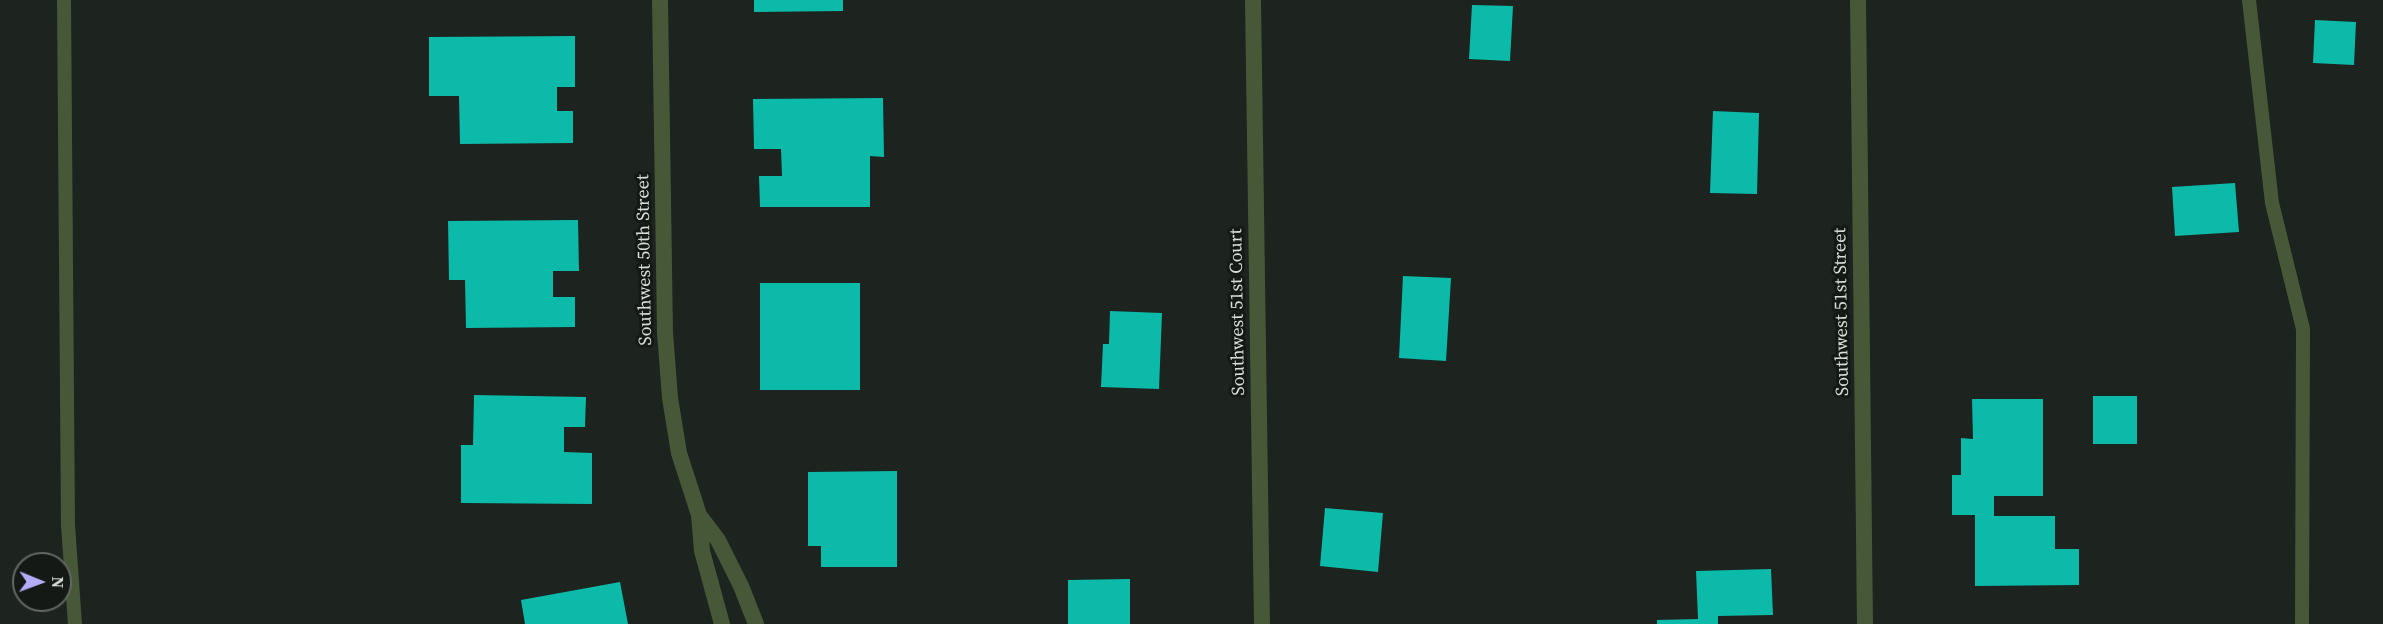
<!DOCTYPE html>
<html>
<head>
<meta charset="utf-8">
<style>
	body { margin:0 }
	#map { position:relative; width:2383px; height:624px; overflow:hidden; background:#1d231f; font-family:"Source Serif 4",serif }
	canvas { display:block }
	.north { position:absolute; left:12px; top:552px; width:60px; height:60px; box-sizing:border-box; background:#141916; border:2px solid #636764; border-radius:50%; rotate:91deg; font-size:16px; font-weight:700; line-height:24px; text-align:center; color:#d9ddda }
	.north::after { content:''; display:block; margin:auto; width:21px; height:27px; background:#b4acf9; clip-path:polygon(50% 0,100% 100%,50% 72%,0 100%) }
</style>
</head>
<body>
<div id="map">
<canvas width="2383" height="624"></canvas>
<div class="north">N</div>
</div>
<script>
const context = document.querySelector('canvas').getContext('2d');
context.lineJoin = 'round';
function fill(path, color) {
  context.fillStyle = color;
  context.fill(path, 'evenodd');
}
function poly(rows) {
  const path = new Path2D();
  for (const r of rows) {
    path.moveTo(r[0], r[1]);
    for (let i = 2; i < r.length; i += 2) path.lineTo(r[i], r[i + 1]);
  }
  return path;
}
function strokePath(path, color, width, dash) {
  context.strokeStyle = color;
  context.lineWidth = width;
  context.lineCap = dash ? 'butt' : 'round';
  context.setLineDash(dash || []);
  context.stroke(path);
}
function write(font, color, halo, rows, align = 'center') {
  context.font = font + ' "Source Serif 4",serif';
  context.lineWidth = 6;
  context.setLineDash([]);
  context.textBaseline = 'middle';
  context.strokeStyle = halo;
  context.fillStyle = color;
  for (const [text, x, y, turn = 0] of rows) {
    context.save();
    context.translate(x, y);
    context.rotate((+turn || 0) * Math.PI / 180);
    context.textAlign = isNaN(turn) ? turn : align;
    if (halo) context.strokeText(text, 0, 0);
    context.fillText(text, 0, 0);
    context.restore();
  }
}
fill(poly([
	[754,0,843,0,843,11,754,12],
	[1472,5,1513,6,1510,61,1469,59],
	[2315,20,2356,22,2354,65,2313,63],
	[575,36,575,87,557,87,557,111,573,111,573,143,460,144,459,96,429,96,429,37],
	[883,98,884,157,870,156,870,207,760,207,759,176,782,176,781,149,754,149,753,99],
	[1713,111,1759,113,1757,194,1710,193],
	[2235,183,2239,232,2175,236,2172,187],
	[578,220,579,271,553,271,553,297,575,297,575,327,466,328,465,280,449,280,448,221],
	[1403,276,1451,278,1446,361,1399,358],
	[760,283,860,283,860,390,760,390],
	[1110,311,1162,313,1159,389,1101,387,1103,344,1109,344],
	[474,395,586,397,585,427,564,427,564,452,592,453,592,504,461,503,461,445,473,445],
	[2093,396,2137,396,2137,444,2093,444],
	[1972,399,2043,399,2043,496,1994,496,1994,516,2055,516,2055,549,2079,549,2079,585,1975,586,1975,515,1952,515,1952,475,1961,475,1961,438,1973,439],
	[897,471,897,567,821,567,821,546,808,546,808,472],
	[1325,508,1383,513,1378,572,1320,566],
	[1771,569,1773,615,1718,616,1718,624,1657,624,1657,620,1698,619,1696,571],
	[1130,579,1130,624,1068,624,1068,580],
	[620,582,628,624,525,624,521,600]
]), '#0cbaaa');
strokePath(poly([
	[64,0,68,525,75,624],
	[2249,0,2272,203,2303,329,2302,624]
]), '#465838', 14);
strokePath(poly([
	[660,0,665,332,670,398,679,453,699,515,702,551,722,624],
	[1253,0,1262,624],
	[1858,0,1865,624],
	[699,515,718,540,741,586,756,624]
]), '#465838', 16);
write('18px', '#d9ddda', '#141916', [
	["Southwest 50th Street",645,260,-91],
	["Southwest 51st Court",1238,312,-91],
	["Southwest 51st Street",1842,312,-91]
]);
</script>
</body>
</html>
